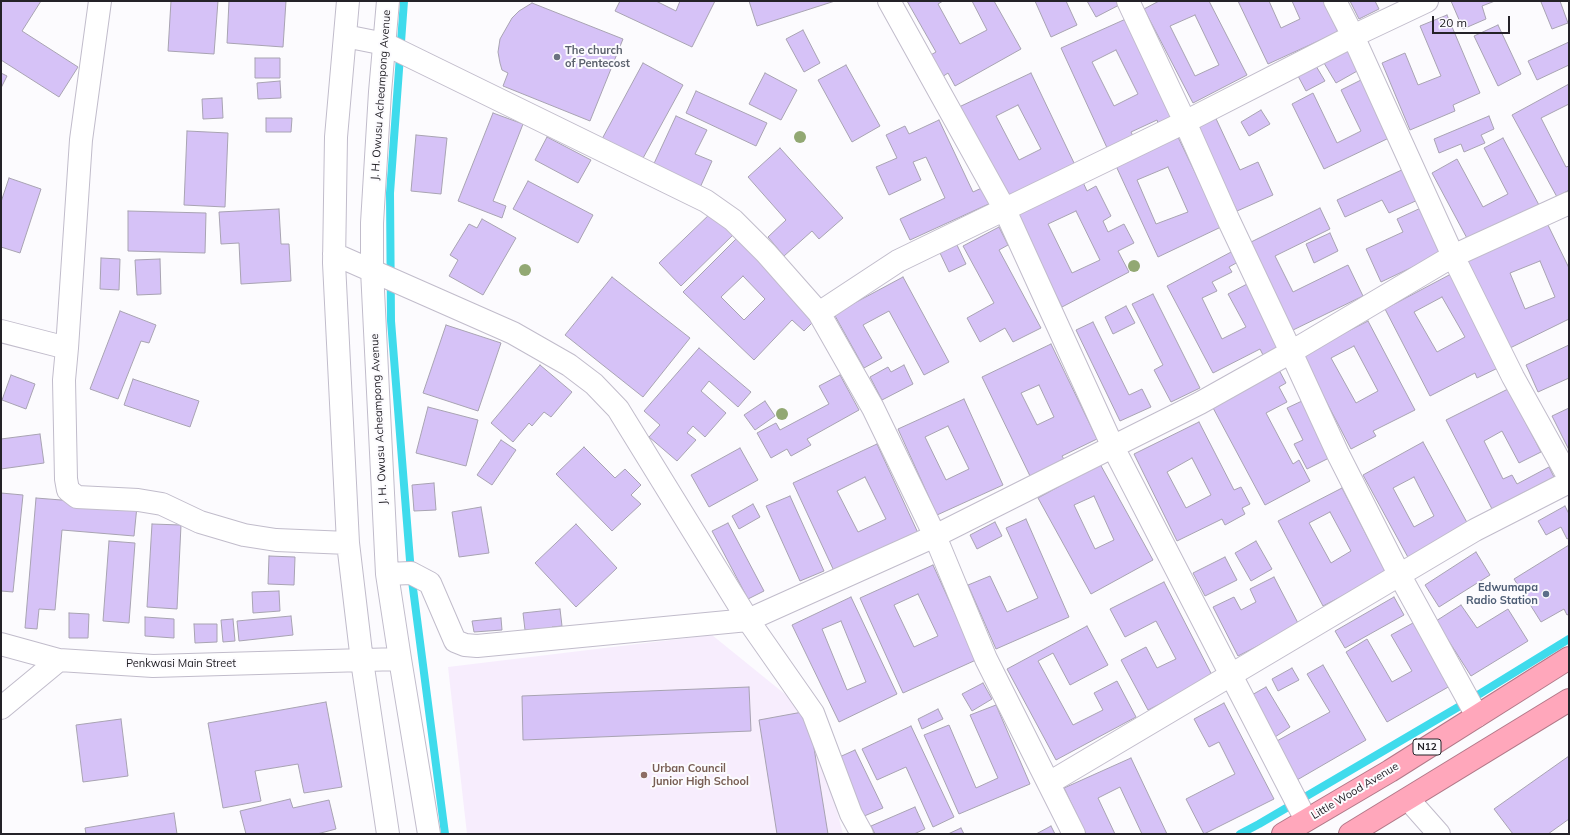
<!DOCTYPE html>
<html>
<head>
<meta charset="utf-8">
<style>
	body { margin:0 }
	#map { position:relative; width:1570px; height:835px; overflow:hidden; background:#fcfbfe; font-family:Mulish,sans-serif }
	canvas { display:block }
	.frame { position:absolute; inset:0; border:2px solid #242228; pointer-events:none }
	.scale { position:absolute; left:1432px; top:16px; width:78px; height:18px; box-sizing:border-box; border:2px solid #242228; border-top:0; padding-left:5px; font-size:12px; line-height:14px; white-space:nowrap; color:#242228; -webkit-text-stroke:3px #fcfbfe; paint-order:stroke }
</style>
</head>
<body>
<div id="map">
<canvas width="1570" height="835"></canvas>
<div class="frame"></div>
<div class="scale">20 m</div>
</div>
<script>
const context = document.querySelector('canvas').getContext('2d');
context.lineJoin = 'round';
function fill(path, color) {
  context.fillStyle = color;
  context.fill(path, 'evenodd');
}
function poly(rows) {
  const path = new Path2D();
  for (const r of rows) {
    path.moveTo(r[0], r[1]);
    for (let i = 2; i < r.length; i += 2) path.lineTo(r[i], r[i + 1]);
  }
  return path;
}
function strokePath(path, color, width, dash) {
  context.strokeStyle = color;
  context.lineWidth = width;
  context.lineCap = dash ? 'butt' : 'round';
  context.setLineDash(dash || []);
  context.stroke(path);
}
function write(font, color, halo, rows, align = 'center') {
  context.font = font + ' Mulish,sans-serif';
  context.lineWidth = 4;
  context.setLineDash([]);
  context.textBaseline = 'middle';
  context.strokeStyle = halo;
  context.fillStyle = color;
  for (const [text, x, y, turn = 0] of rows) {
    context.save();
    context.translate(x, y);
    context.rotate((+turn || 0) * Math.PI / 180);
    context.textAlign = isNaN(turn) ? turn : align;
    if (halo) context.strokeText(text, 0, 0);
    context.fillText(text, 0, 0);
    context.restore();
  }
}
fill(poly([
	[712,635,812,716,843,834,467,834,448,667]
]), '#f7edfd');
strokePath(poly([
	[404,1,390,193,391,321,411,573,445,834],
	[1240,834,1259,824,1460,706,1569,639]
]), '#3fdbec', 8);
const building = poly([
	[1,1,41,1,22,31,78,67,59,97,1,60,1,1],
	[171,1,218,1,214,54,168,51,171,1],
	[229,1,286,1,283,47,227,43,229,1],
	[620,1,656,1,676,11,680,1,715,1,692,47,615,11,620,1],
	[749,1,835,1,757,26,749,1],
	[907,1,943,1,938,4,960,44,987,30,972,1,994,1,1021,49,955,86,948,73,939,79,927,57,936,52,907,1],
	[1035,1,1066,1,1077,25,1051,37,1035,1],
	[1087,1,1122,1,1123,3,1096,17,1087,1],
	[1159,1,1209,1,1247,75,1193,103,1144,9,1159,1],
	[1195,15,1219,65,1195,76,1170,26,1195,15],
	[1238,1,1269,1,1281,28,1300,19,1292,1,1324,1,1338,32,1268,64,1238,1],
	[1350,1,1375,1,1379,9,1359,19,1350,1],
	[1451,1,1495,1,1482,6,1486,19,1463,29,1451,1],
	[1543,1,1560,1,1568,23,1552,29,1541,2,1543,1],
	[532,3,623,39,590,121,503,86,508,73,502,70,500,63,498,52,500,39,512,18,519,11,532,3],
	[1447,15,1480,93,1453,105,1455,111,1410,130,1382,63,1405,53,1418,85,1441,76,1420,26,1447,15],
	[1128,18,1175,119,1159,126,1157,120,1131,132,1134,138,1108,150,1061,48,1128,18],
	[1116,50,1138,94,1114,106,1092,62,1116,50],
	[1498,25,1521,74,1498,86,1474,36,1498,25],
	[803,30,820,63,804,72,786,39,803,30],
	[1569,42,1569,65,1537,80,1528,61,1569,42],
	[1348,50,1359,70,1336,83,1324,63,1348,50],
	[255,58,280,58,280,78,255,78,255,58],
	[643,63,683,85,642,160,602,139,643,63],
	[846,65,880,126,852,142,818,80,846,65],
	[1316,66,1325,81,1306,91,1298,76,1316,66],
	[1,73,7,76,1,88,1,73],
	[765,73,797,90,781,120,749,104,765,73],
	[1031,73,1075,165,1003,199,959,107,1031,73],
	[1018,105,1041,149,1019,160,996,116,1018,105],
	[1363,79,1391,137,1324,169,1292,104,1313,93,1337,143,1361,131,1341,90,1363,79],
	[280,81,281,98,258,99,257,83,280,81],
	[1569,84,1569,104,1541,118,1566,167,1569,166,1569,190,1557,197,1512,115,1569,84],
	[696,91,767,123,756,146,686,113,696,91],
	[222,98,223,118,203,119,202,99,222,98],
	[1212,110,1240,170,1258,162,1273,195,1237,211,1193,119,1212,110],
	[1261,110,1270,124,1249,136,1241,122,1261,110],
	[493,113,523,124,493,201,506,206,502,218,458,201,493,113],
	[676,116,707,130,695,154,712,161,698,192,651,170,676,116],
	[1489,116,1494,129,1481,135,1485,143,1464,152,1461,144,1439,153,1434,139,1489,116],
	[266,118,292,118,291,132,266,132,266,118],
	[939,120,973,192,986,186,993,202,910,240,900,219,945,198,926,157,913,162,921,180,889,195,876,167,897,158,886,135,905,126,909,134,939,120],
	[187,131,228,133,225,207,184,205,187,131],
	[416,135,447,138,441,194,411,191,416,135],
	[547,137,591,160,578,183,535,160,547,137],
	[1178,137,1221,227,1158,257,1116,166,1178,137],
	[1168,167,1188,212,1156,224,1137,180,1168,167],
	[1503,138,1539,205,1469,242,1432,173,1457,159,1483,207,1508,194,1484,148,1503,138],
	[780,148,843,218,819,239,812,231,784,256,768,237,786,220,748,177,780,148],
	[1406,168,1420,199,1389,213,1382,200,1345,217,1337,200,1406,168],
	[9,178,41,189,20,253,1,247,1,202,9,178],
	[1082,180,1087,191,1096,186,1111,216,1103,221,1108,232,1124,224,1134,243,1118,251,1129,272,1062,307,1014,214,1082,180],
	[1076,211,1100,260,1072,273,1048,224,1076,211],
	[528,181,593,215,578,243,513,209,528,181],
	[1423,207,1444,252,1381,282,1366,249,1403,232,1397,219,1423,207],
	[1320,208,1330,229,1275,256,1293,292,1348,265,1363,296,1291,331,1249,243,1320,208],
	[279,209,281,244,289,244,291,281,241,284,239,243,221,244,219,212,279,209],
	[128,211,206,213,205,253,128,251,128,211],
	[713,211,735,233,681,286,659,263,713,211],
	[482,219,516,238,483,295,449,276,458,260,450,255,469,224,477,228,482,219],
	[1546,221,1569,268,1569,319,1508,349,1464,261,1546,221],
	[1540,261,1555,297,1525,309,1510,273,1540,261],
	[999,227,1008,245,999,250,1041,328,1013,342,1005,328,980,342,967,318,994,303,963,246,999,227],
	[1330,233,1338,251,1314,263,1306,244,1330,233],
	[738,237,819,316,804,331,792,320,754,360,683,292,738,237],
	[743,276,765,299,744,320,721,297,743,276],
	[957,245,966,264,949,272,940,253,957,245],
	[1233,251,1238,262,1229,267,1232,272,1212,282,1217,291,1202,298,1222,339,1246,327,1228,294,1249,283,1282,345,1263,355,1260,349,1213,373,1167,286,1233,251],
	[101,258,120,259,119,290,100,289,101,258],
	[160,259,161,294,137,295,135,260,160,259],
	[1451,274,1500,367,1477,378,1475,373,1430,396,1385,309,1451,274],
	[1442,297,1465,337,1437,352,1414,312,1442,297],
	[612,277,690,338,643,397,565,335,612,277],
	[903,277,949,362,924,375,889,311,863,325,882,358,864,368,834,314,903,277],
	[1153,294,1200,388,1171,402,1154,370,1163,365,1132,304,1153,294],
	[1126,306,1135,323,1113,334,1105,317,1126,306],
	[120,311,156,325,149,343,141,341,118,399,90,389,120,311],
	[1368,321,1415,410,1373,431,1376,436,1351,449,1302,355,1368,321],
	[1354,346,1378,391,1356,403,1331,358,1354,346],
	[1093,322,1129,395,1142,389,1151,407,1120,421,1076,330,1093,322],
	[446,325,501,343,478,411,423,393,446,325],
	[1051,344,1097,439,1062,456,1065,461,1031,478,982,377,1051,344],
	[1039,385,1054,417,1037,425,1021,393,1039,385],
	[1569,345,1569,378,1538,392,1526,365,1569,345],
	[699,348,751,392,738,407,709,381,701,391,726,413,705,437,693,426,687,433,696,440,677,461,649,437,660,425,644,411,699,348],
	[540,365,572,392,551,417,544,412,532,426,529,423,513,442,491,423,540,365],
	[904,365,913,384,882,400,870,377,888,367,891,372,904,365],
	[1279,370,1286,383,1279,387,1287,402,1266,413,1293,464,1299,460,1310,481,1265,505,1212,406,1279,370],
	[11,375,35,384,26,409,2,400,11,375],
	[840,375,859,410,807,439,811,445,791,456,787,449,771,458,757,433,776,423,780,430,829,404,819,386,840,375],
	[133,379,199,401,190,427,124,405,133,379],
	[1508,389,1541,452,1519,463,1502,431,1484,441,1503,479,1512,475,1517,484,1549,467,1554,477,1492,509,1446,420,1508,389],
	[964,399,1003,485,937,515,898,429,964,399],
	[948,426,969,469,946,480,925,437,948,426],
	[765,401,775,416,755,430,744,415,765,401],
	[1302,401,1331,457,1307,469,1294,444,1303,440,1287,408,1302,401],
	[428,407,478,420,466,466,416,453,428,407],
	[1569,408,1569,450,1552,416,1569,408],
	[1199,422,1234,490,1241,487,1250,504,1242,508,1245,514,1225,525,1222,519,1177,541,1134,454,1199,422],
	[1192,458,1211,495,1186,508,1167,472,1192,458],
	[40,434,44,463,1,469,1,439,40,434],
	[501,440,516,450,492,485,477,475,501,440],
	[1423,442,1470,528,1410,561,1363,475,1423,442],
	[1414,477,1434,516,1414,527,1393,488,1414,477],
	[877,444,918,533,834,571,793,483,877,444],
	[865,477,886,519,858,532,837,491,865,477],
	[584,447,615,478,625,469,641,485,631,495,641,504,612,531,556,474,584,447],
	[740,448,758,480,709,507,691,475,740,448],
	[1100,464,1153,560,1091,594,1038,498,1100,464],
	[1094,496,1114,540,1095,549,1074,505,1094,496],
	[434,483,436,510,414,511,412,485,434,483],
	[1342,488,1386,573,1323,606,1278,521,1342,488],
	[1330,512,1351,551,1331,563,1309,523,1330,512],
	[1,493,23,495,13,592,1,591,1,493],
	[790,496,824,571,800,581,766,506,790,496],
	[36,498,137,506,134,536,62,530,55,610,39,609,37,629,25,628,36,498],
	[753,504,760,517,739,529,732,516,753,504],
	[1565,506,1569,514,1569,538,1567,539,1561,527,1546,535,1538,521,1565,506],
	[481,507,489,553,459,557,452,512,481,507],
	[1026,519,1069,617,996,649,968,585,990,576,1007,612,1038,598,1006,528,1026,519],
	[995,522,1002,536,977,549,970,535,995,522],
	[728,523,764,591,748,599,712,531,728,523],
	[152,524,181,525,177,609,147,607,152,524],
	[576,524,617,568,576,607,535,563,576,524],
	[109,541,135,543,129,623,103,621,109,541],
	[1256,541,1272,569,1251,581,1235,553,1256,541],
	[1569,545,1569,614,1567,615,1564,609,1541,622,1514,579,1569,545],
	[1476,552,1490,575,1439,607,1425,585,1476,552],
	[269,556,295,557,294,585,268,584,269,556],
	[1225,557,1237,580,1205,596,1193,573,1225,557],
	[933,565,976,660,903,693,860,598,933,565],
	[918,594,938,636,914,647,894,605,918,594],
	[1274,577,1299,625,1238,656,1213,607,1234,597,1241,610,1256,602,1250,589,1274,577],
	[1164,582,1213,677,1148,710,1121,660,1146,647,1157,668,1176,659,1156,621,1125,637,1110,609,1164,582],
	[279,591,280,611,253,613,252,592,279,591],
	[851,597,897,694,839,722,792,625,851,597],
	[841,621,866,682,847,690,822,629,841,621],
	[1394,597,1404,615,1345,648,1335,631,1394,597],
	[1461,605,1477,628,1508,609,1528,641,1471,676,1436,621,1461,605],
	[560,609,562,626,552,627,553,635,539,636,539,629,525,630,523,613,560,609],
	[69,613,89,614,88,638,69,638,69,613],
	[291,616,293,635,239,641,237,621,291,616],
	[145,617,174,619,174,638,145,636,145,617],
	[501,618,502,630,474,632,472,621,501,618],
	[233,619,235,641,223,642,221,620,233,619],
	[1413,623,1450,686,1387,722,1346,652,1367,639,1392,682,1412,671,1391,635,1413,623],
	[194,624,217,624,217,642,195,643,194,624],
	[1087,626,1108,665,1070,685,1053,653,1038,661,1073,725,1103,710,1094,693,1117,681,1136,717,1056,760,1007,669,1087,626],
	[1323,665,1366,740,1297,780,1275,742,1330,712,1307,674,1323,665],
	[1292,668,1299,680,1278,691,1272,679,1292,668],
	[983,683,992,699,972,711,962,694,983,683],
	[749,687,751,731,523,740,522,696,749,687],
	[1266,687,1290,727,1275,737,1250,696,1266,687],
	[326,702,342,787,304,793,298,764,255,771,261,801,223,808,208,723,326,702],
	[1224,703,1274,799,1204,834,1186,799,1235,774,1219,742,1209,747,1194,719,1224,703],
	[996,705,1030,784,959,814,924,735,949,725,976,788,998,778,970,715,996,705],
	[938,709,943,719,922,729,918,719,938,709],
	[808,711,828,834,777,834,759,720,808,711],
	[121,719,128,776,83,782,76,725,121,719],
	[911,726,954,817,933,827,906,767,877,780,862,749,911,726],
	[855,750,883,808,862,817,835,759,855,750],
	[1569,756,1569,819,1548,834,1513,834,1494,809,1569,756],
	[1131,758,1167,834,1142,834,1120,787,1098,798,1115,834,1086,834,1064,788,1131,758],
	[290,799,293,808,329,800,336,829,317,834,246,834,240,811,290,799],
	[915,807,925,829,914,834,875,834,871,826,915,807],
	[174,813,177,834,86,834,85,828,174,813],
	[1051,826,1055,834,1036,834,1051,826],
	[961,828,964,834,948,834,961,828]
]);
fill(building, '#d6c2f7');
strokePath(building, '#a8a3b2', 1);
const minor = poly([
	[100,1,81,140,67,348,64,380,66,479,68,490,77,497,138,500,162,504,200,522,244,535,276,540,348,543],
	[348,1,336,137,334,263,348,543,362,661,388,834],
	[388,1,380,92,372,223,372,270,387,574,400,659,429,834],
	[889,1,1004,208,1113,447,1306,820],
	[1128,1,1185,122,1229,221,1291,352,1338,454,1399,574,1477,716],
	[1335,1,1353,36,1453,256,1513,377,1569,478],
	[345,36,385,44,706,201,733,220,766,253,819,313,873,408,935,536,986,659,1074,834],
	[334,254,513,333,569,365,594,384,618,409,748,620,813,713,851,814,862,834],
	[819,313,898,261,1185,122,1353,36,1427,1],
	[1,331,67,348],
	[387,574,411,573,430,583,455,641,465,645,477,646,748,620,935,536,1200,403,1291,352,1453,256,1569,203],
	[1,644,59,660,153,666,400,659],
	[1,708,59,660],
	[1049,783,1475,530,1569,482],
	[1408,799,1439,834]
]);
const highway = poly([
	[1283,834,1390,771,1569,658],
	[1350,834,1569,700]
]);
strokePath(minor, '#c1bccb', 24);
strokePath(highway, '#b27888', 24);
strokePath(minor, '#fff', 22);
strokePath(highway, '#ffa7bb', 22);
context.fillStyle = '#92a873';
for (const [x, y] of [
	[800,137],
	[1134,266],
	[525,270],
	[782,414]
]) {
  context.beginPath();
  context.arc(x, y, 6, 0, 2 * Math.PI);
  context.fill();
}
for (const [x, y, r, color] of [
	[557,57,4,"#6b7280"],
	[1546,594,4,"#5c6f8a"],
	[644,775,4,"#8d6e63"]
]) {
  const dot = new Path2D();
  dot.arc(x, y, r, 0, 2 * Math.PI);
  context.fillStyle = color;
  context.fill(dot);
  strokePath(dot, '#fcfbfe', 1.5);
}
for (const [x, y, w] of [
	[1427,747,28]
]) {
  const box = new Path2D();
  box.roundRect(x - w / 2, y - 8, w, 16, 3);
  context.fillStyle = '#fcfbfe';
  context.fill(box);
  strokePath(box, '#242228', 1);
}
write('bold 10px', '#242228', null, [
	["N12",1427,747]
]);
write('bold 11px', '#5b616d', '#fcfbfe', [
	["The church",565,51],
	["of Pentecost",565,64]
], 'left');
write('11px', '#242228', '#fcfbfe', [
	["J. H. Owusu Acheampong Avenue",381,95,-86],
	["J. H. Owusu Acheampong Avenue",379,419,-93],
	["Penkwasi Main Street",181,664],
	["Little Wood Avenue",1355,791,-31]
]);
write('bold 11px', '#4e5e75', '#fcfbfe', [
	["Edwumapa",1538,588],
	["Radio Station",1538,601]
], 'right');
write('bold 11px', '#785e54', '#fcfbfe', [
	["Urban Council",652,769],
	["Junior High School",652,782]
], 'left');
</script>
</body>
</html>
